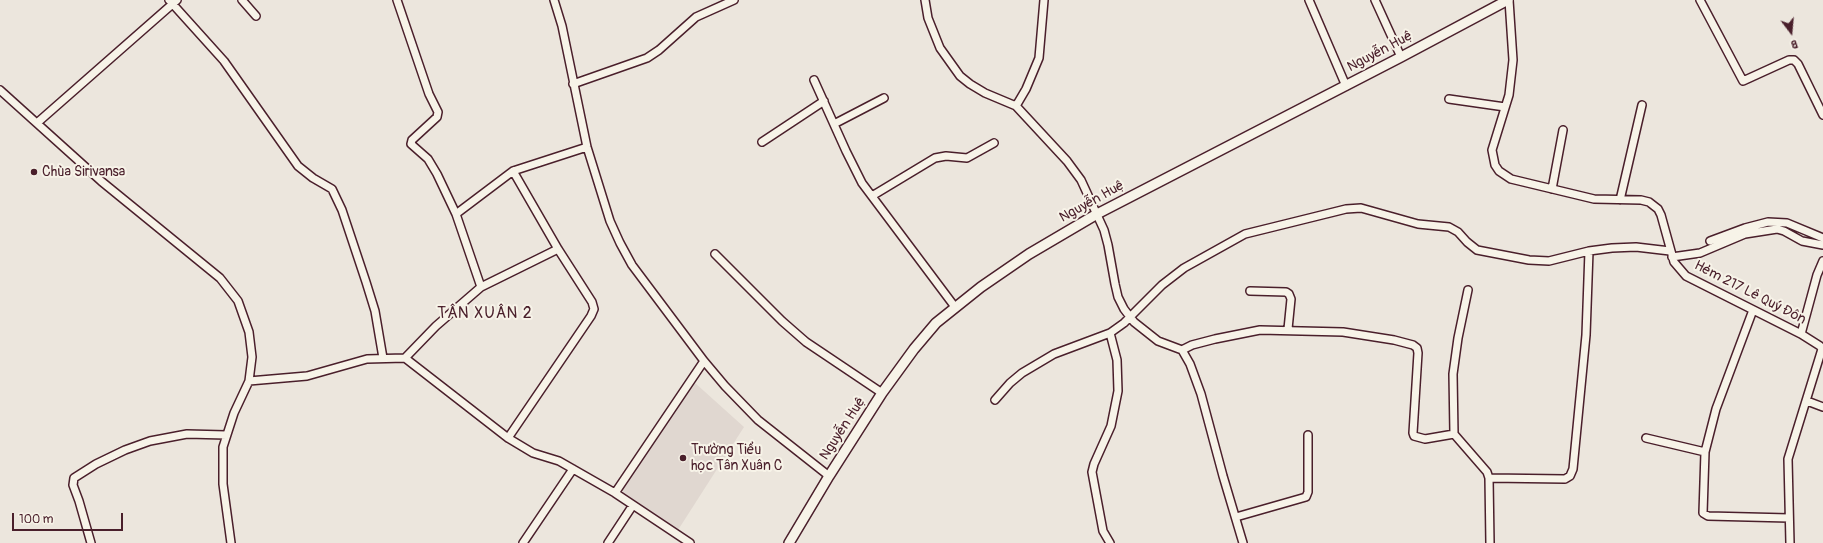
<!DOCTYPE html>
<html>
<head>
<meta charset="utf-8">
<style>
	body { margin:0 }
	#map { position:relative; width:1823px; height:543px; overflow:hidden; background:#ece6dd; font-family:Pangolin,sans-serif }
	canvas { display:block }
	.north { position:absolute; left:1771px; top:12px; width:40px; height:40px; -webkit-text-stroke:3px #f7f3e8; paint-order:stroke; rotate:164deg; font-size:11px; font-weight:700; line-height:16px; text-align:center; color:#4a1f2b }
	.north::after { content:''; display:block; margin:auto; width:14px; height:18px; background:#4a1f2b; clip-path:polygon(50% 0,100% 100%,50% 72%,0 100%) }
	.scale { position:absolute; left:12px; top:513px; width:111px; height:18px; box-sizing:border-box; border:2px solid #4a1f2b; border-top:0; padding-left:5px; font-size:12px; line-height:14px; white-space:nowrap; color:#4a1f2b; -webkit-text-stroke:3px #f7f3e8; paint-order:stroke }
</style>
</head>
<body>
<div id="map">
<canvas width="1823" height="543"></canvas>
<div class="north">B</div>
<div class="scale">100 m</div>
</div>
<script>
const context = document.querySelector('canvas').getContext('2d');
context.lineJoin = 'round';
function fill(path, color) {
  context.fillStyle = color;
  context.fill(path, 'evenodd');
}
function poly(rows) {
  const path = new Path2D();
  for (const r of rows) {
    path.moveTo(r[0], r[1]);
    for (let i = 2; i < r.length; i += 2) path.lineTo(r[i], r[i + 1]);
  }
  return path;
}
function strokePath(path, color, width, dash) {
  context.strokeStyle = color;
  context.lineWidth = width;
  context.lineCap = dash ? 'butt' : 'round';
  context.setLineDash(dash || []);
  context.stroke(path);
}
function write(font, color, halo, rows, align = 'center') {
  context.font = font + ' Pangolin,sans-serif';
  context.lineWidth = 4;
  context.setLineDash([]);
  context.textBaseline = 'middle';
  context.strokeStyle = halo;
  context.fillStyle = color;
  for (const [text, x, y, turn = 0] of rows) {
    context.save();
    context.translate(x, y);
    context.rotate((+turn || 0) * Math.PI / 180);
    context.textAlign = isNaN(turn) ? turn : align;
    if (halo) context.strokeText(text, 0, 0);
    context.fillText(text, 0, 0);
    context.restore();
  }
}
fill(poly([
	[694,382,744,427,678,530,620,490]
]), '#e0d7d0');
const minor = poly([
	[169,0,224,61,298,166,313,178,332,189,342,210,366,282,375,311,383,358],
	[242,0,256,16],
	[397,0,429,94,438,112,437,117,412,140,411,144,428,159,437,174,456,214,481,287],
	[554,0,562,26,587,147,610,221,620,243,632,265,704,361],
	[925,0,928,18,940,48,960,76,970,84,985,93,1016,106,1067,161,1081,180,1104,230,1108,245,1115,284,1118,297,1124,309,1134,322,1158,341,1182,350,1190,364,1201,394,1223,476,1243,543],
	[1309,0,1346,86],
	[1375,0,1401,57],
	[1509,0,1513,60,1509,95,1492,150,1495,165,1499,171,1511,179,1594,199,1641,200,1649,202,1658,209,1661,215,1674,262,1686,276,1801,334,1820,346,1822,349,1788,459,1790,543],
	[1700,0,1743,81,1789,60,1794,60,1798,64,1823,115],
	[814,80,846,151,862,183,955,307],
	[573,84,647,58,659,50,696,17,734,0],
	[0,90,101,181,220,278,238,301,249,332,252,357,249,381,234,413,223,447,223,484,231,543],
	[1449,99,1505,107],
	[1016,106,1026,89,1039,58,1044,0],
	[37,123,177,0],
	[834,124,884,98],
	[762,142,824,101],
	[1552,189,1563,130],
	[872,196,935,158,946,156,967,158,994,143],
	[1620,200,1642,105],
	[456,214,513,171,587,147],
	[1710,241,1745,228,1768,222,1787,223,1823,238],
	[715,254,782,321,806,342,882,393],
	[1672,257,1700,253,1745,234,1777,229,1784,231,1802,241,1823,245],
	[1468,290,1458,338,1453,374,1454,434,1487,472,1489,478,1490,543],
	[1250,291,1286,292,1289,294,1291,299,1288,329],
	[1753,310,1716,409,1705,452,1703,513,1708,516,1789,518],
	[1801,334,1817,275,1823,261],
	[1182,350,1192,345,1215,339,1260,330,1343,332,1394,340,1413,345,1417,348,1418,353,1413,433,1414,436,1425,439,1454,434],
	[405,358,436,326,481,287,558,249],
	[249,381,307,376,367,359,405,358,508,438,533,453,559,461,615,493,690,543],
	[995,400,1010,383,1022,373,1054,354,1110,333,1124,323,1162,285,1184,268,1245,234,1346,209,1361,208,1418,224,1449,227,1458,232,1467,242,1477,250,1529,260,1549,261,1589,251,1612,248,1636,247,1670,251],
	[1807,401,1823,407],
	[508,438,591,316,594,309,592,302,558,249,513,171],
	[1646,438,1705,452],
	[1489,478,1565,479,1570,476,1573,469,1586,335,1589,251],
	[615,493,704,361,725,386,758,420,829,476],
	[1236,517,1306,497,1308,492,1308,435],
	[91,543,79,501,73,485,74,478,96,464,125,450,150,441,187,434,226,435],
	[523,543,573,469],
	[608,543,633,505],
	[1110,543,1103,531,1092,472,1094,464,1111,426,1118,391,1117,360,1110,333]
]);
const tertiary = poly([
	[789,543,829,476,882,393,914,349,936,323,981,287,1029,254,1097,214,1401,57,1508,0]
]);
strokePath(minor, '#4a1f2b', 10);
strokePath(tertiary, '#4a1f2b', 12);
strokePath(minor, '#f7f3e8', 7);
strokePath(tertiary, '#f7f3e8', 9);
for (const [x, y, r, color] of [
	[34,172,4,"#4a1f2b"],
	[683,458,4,"#4a1f2b"]
]) {
  const dot = new Path2D();
  dot.arc(x, y, r, 0, 2 * Math.PI);
  context.fillStyle = color;
  context.fill(dot);
  strokePath(dot, '#f7f3e8', 1.5);
}
write('14px', '#4a1f2b', '#f7f3e8', [
	["Nguyễn Huệ",1380,52,-28],
	["Nguyễn Huệ",1092,202,-29],
	["Hẻm 217 Lê Quý Đôn",1750,293,27],
	["Nguyễn Huệ",843,429,-57]
]);
write('14px', '#4a1f2b', '#f7f3e8', [
	["Chùa Sirivansa",42,172],
	["Trường Tiểu",691,450],
	["học Tân Xuân C",691,466]
], 'left');
context.letterSpacing = '1px';
write('16px', '#4a1f2b', '#f7f3e8', [
	["TÂN XUÂN 2",485,314]
]);
context.letterSpacing = '0px';
</script>
</body>
</html>
